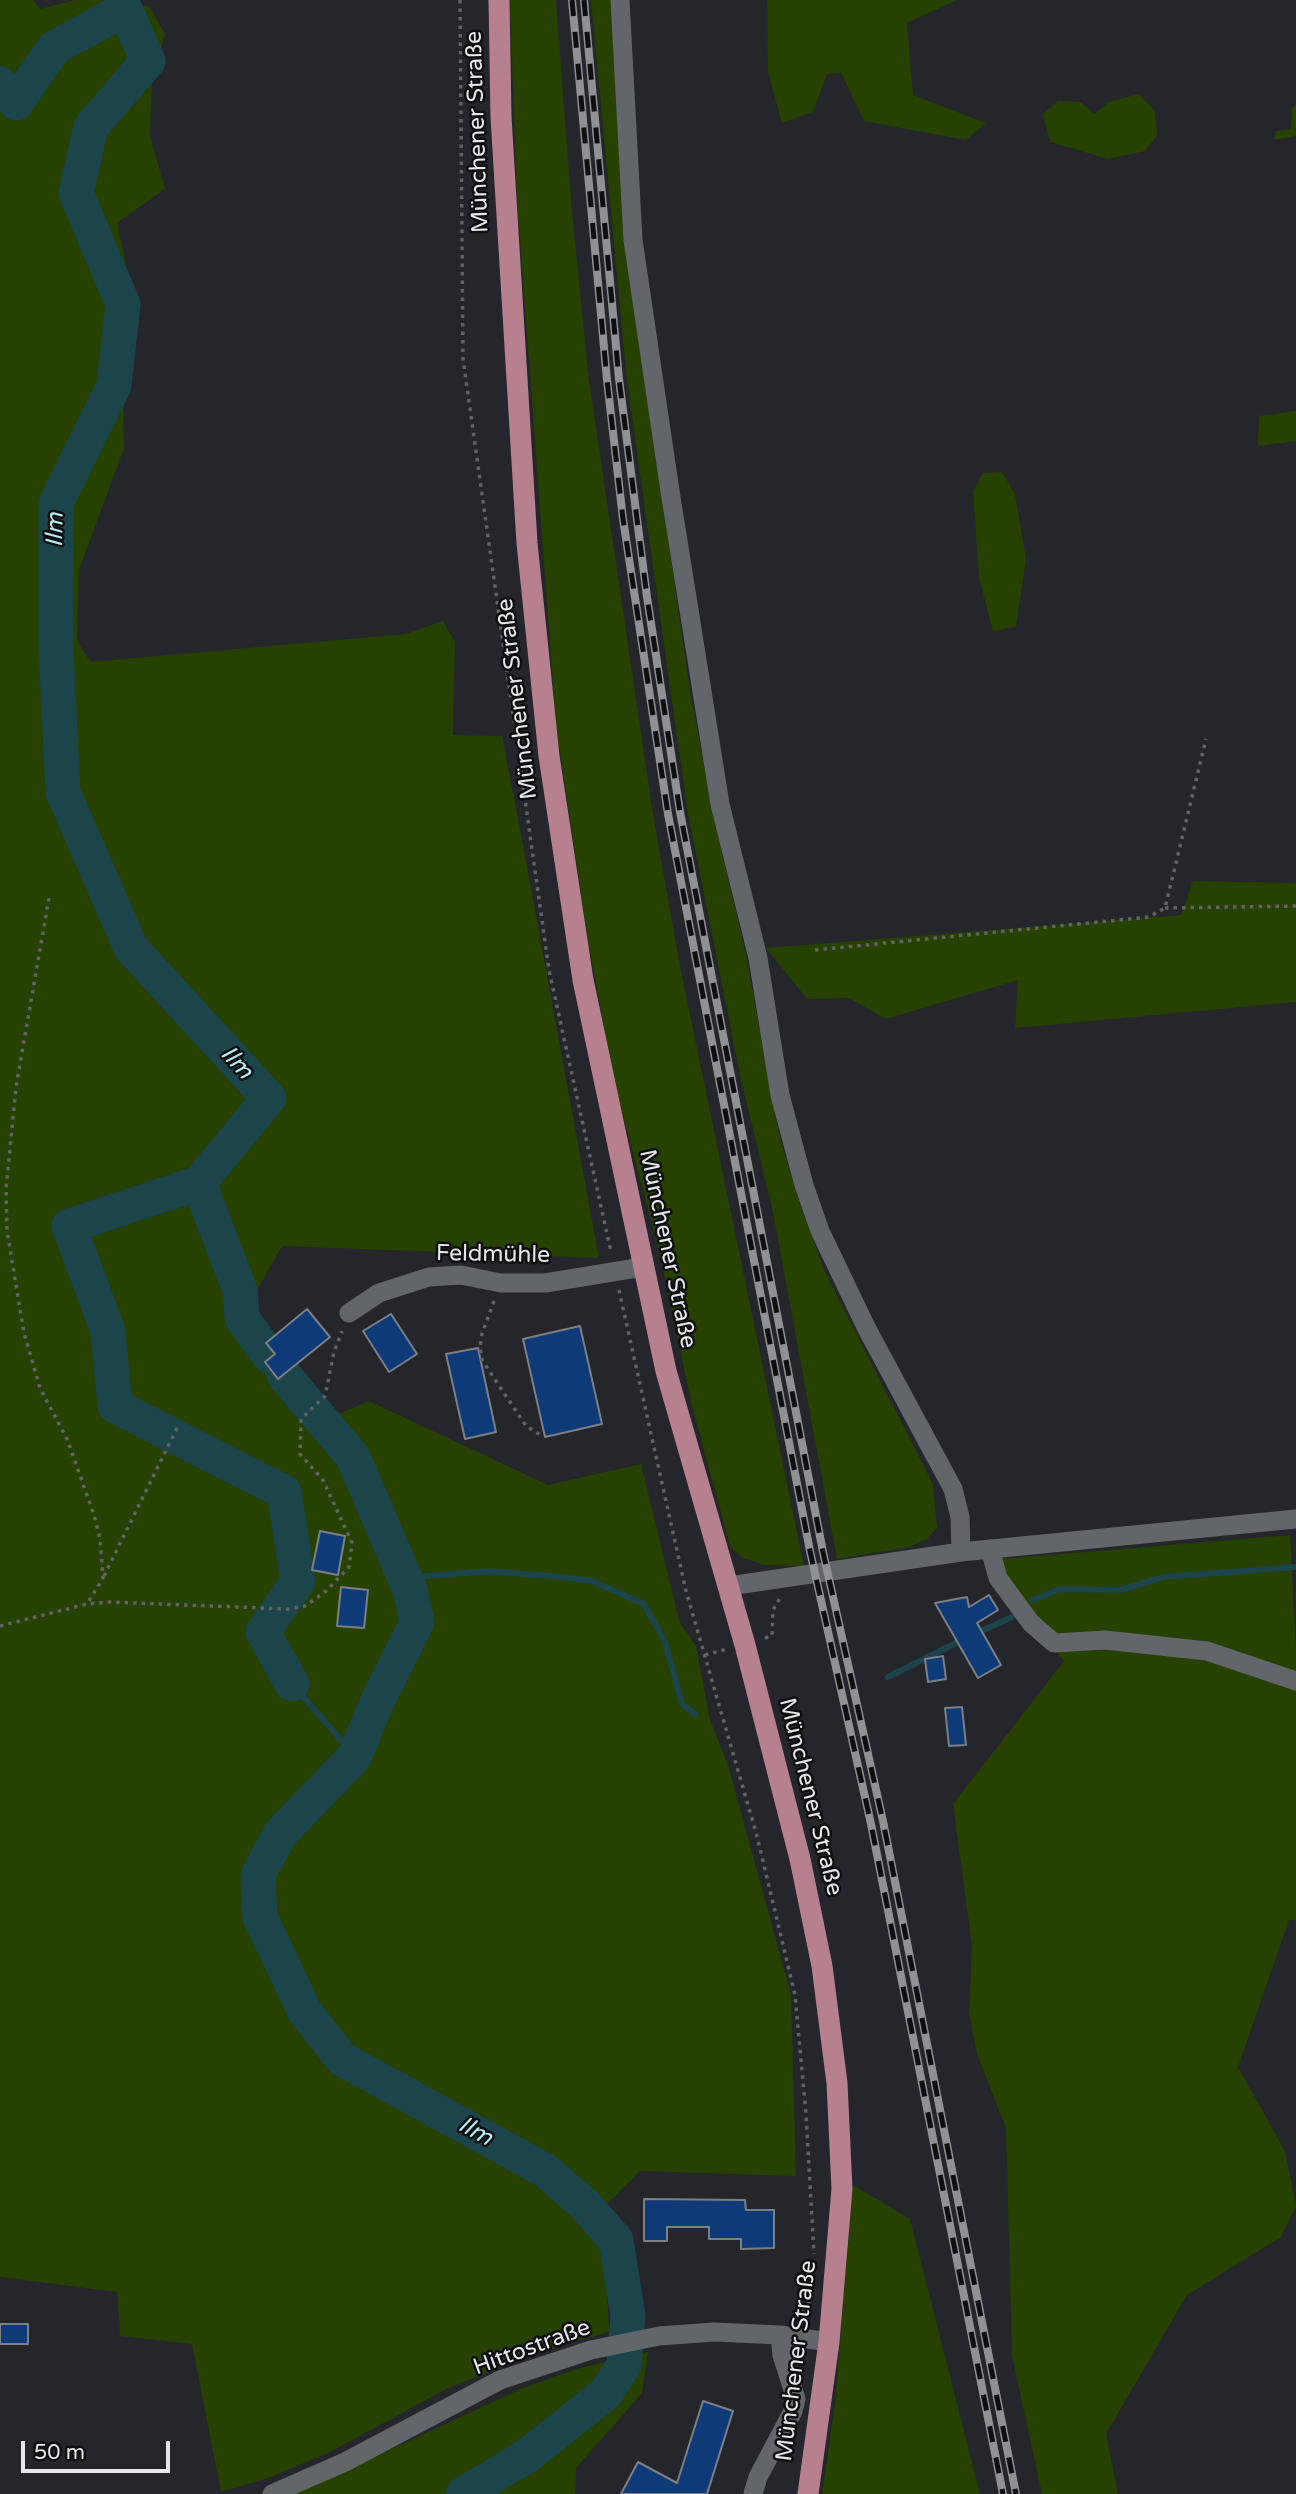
<!DOCTYPE html>
<html>
<head>
<meta charset="utf-8">
<style>
	body { margin:0 }
	#map { position:relative; width:1296px; height:2494px; overflow:hidden; background:#24262b; font-family:"Varela Round",sans-serif }
	canvas { display:block }
	.scale { position:absolute; left:21px; top:2441px; width:149px; height:32px; box-sizing:border-box; border:4px solid #e5e7ea; border-top:0; padding-left:9px; font-size:21px; line-height:24px; white-space:nowrap; color:#e5e7ea; -webkit-text-stroke:5px #0e0f11; paint-order:stroke }
</style>
</head>
<body>
<div id="map">
<canvas width="1296" height="2494"></canvas>
<div class="scale">50 m</div>
</div>
<script>
const context = document.querySelector('canvas').getContext('2d');
context.lineJoin = 'round';
function fill(path, color) {
  context.fillStyle = color;
  context.fill(path, 'evenodd');
}
function poly(rows) {
  const path = new Path2D();
  for (const r of rows) {
    path.moveTo(r[0], r[1]);
    for (let i = 2; i < r.length; i += 2) path.lineTo(r[i], r[i + 1]);
  }
  return path;
}
function strokePath(path, color, width, dash) {
  context.strokeStyle = color;
  context.lineWidth = width;
  context.lineCap = dash ? 'butt' : 'round';
  context.setLineDash(dash || []);
  context.stroke(path);
}
function write(font, color, halo, rows, align = 'center') {
  context.font = font + ' "Varela Round",sans-serif';
  context.lineWidth = 5;
  context.setLineDash([]);
  context.textBaseline = 'middle';
  context.strokeStyle = halo;
  context.fillStyle = color;
  for (const [text, x, y, turn = 0] of rows) {
    context.save();
    context.translate(x, y);
    context.rotate((+turn || 0) * Math.PI / 180);
    context.textAlign = isNaN(turn) ? turn : align;
    if (halo) context.strokeText(text, 0, 0);
    context.fillText(text, 0, 0);
    context.restore();
  }
}
fill(poly([
	[0,0,33,0,40,9,75,0,124,0,150,7,165,34,152,83,150,136,165,189,117,223,139,324,123,386,124,448,79,570,77,640,90,662,406,634,443,621,455,642,453,735,502,736,521,834,599,1258,282,1246,245,1312,327,1419,369,1401,548,1485,641,1464,680,1623,696,1646,710,1720,728,1765,791,1995,796,2176,640,2171,603,2208,609,2332,549,2349,448,2388,328,2453,268,2478,221,2492,192,2344,120,2336,117,2292,0,2277],
	[510,0,556,0,572,212,589,380,653,814,680,966,804,1566,764,1565,741,1557,730,1546,692,1406,660,1254,615,1085,588,941,556,724,517,198],
	[591,0,611,0,652,425,690,692,715,822,746,955,778,1131,799,1201,824,1270,933,1484,937,1528,927,1539,910,1547,837,1559,773,1212,740,1075,688,814,627,381],
	[767,0,957,0,907,23,913,95,986,123,966,140,864,121,841,73,827,74,813,112,782,123,768,72],
	[1139,94,1155,111,1157,135,1145,151,1108,159,1050,142,1043,114,1058,101,1081,102,1094,114,1109,102],
	[1296,104,1296,136,1274,140,1276,131,1291,129,1292,109],
	[1296,411,1296,441,1258,446,1259,416],
	[1002,472,1015,494,1026,559,1016,627,993,631,979,578,973,491,983,473],
	[1193,881,1296,883,1296,1002,1015,1028,1018,980,886,1019,849,998,807,999,766,948,1181,915],
	[1290,1535,1296,1651,1296,1920,1289,1920,1238,2067,1285,2151,1296,2206,1281,2237,1187,2295,1106,2434,1118,2494,1042,2494,1012,2356,1006,2128,977,2054,969,2013,972,1946,953,1804,1064,1661,1004,1583,1001,1559],
	[853,2185,910,2219,980,2494,822,2494,835,2404],
	[648,2352,642,2393,576,2468,575,2494,294,2494,523,2388,576,2369]
]), '#274100');
strokePath(poly([
	[405,1578,489,1571,561,1577,592,1581,644,1604,665,1642,682,1704,695,1714],
	[1033,1600,1060,1589,1120,1590,1164,1577,1296,1567],
	[975,1634,1012,1617],
	[888,1677,962,1640],
	[292,1684,355,1756]
]), '#1c444b', 6);
strokePath(poly([
	[0,84,16,103,54,48,125,9,148,61,91,127,76,193,123,304,114,386,56,503,56,647,63,792,131,948,269,1098,199,1183,69,1226,108,1331,115,1406,284,1492,298,1581,263,1632,292,1684],
	[199,1183,240,1290,242,1318,270,1357],
	[284,1375,353,1457,410,1590,417,1622,377,1702,355,1756,280,1834,258,1875,260,1917,305,2012,342,2059,546,2171,584,2204,616,2240,628,2316,624,2365,606,2393,527,2456,463,2494]
]), '#1c444b', 35);
const building = poly([
	[307,1309,330,1337,278,1379,265,1362,275,1354,266,1343,307,1309],
	[391,1314,417,1354,389,1372,363,1331,391,1314],
	[580,1326,602,1424,545,1437,523,1339,580,1326],
	[478,1348,496,1432,465,1439,446,1354,478,1348],
	[320,1531,345,1536,338,1575,312,1570,320,1531],
	[341,1587,368,1590,364,1628,337,1626,341,1587],
	[989,1595,998,1610,977,1623,1001,1665,978,1678,935,1603,967,1597,969,1607,989,1595],
	[943,1656,946,1679,928,1682,925,1659,943,1656],
	[962,1707,966,1745,949,1746,945,1708,962,1707],
	[644,2199,745,2200,746,2210,774,2210,774,2248,741,2249,741,2239,709,2239,709,2227,667,2227,667,2241,644,2241,644,2199],
	[0,2324,28,2324,28,2344,0,2344,0,2324],
	[703,2401,733,2411,707,2494,621,2494,638,2462,677,2483,703,2401]
]);
fill(building, '#0e3a78');
strokePath(building, '#7c7f84', 2);
strokePath(poly([
	[460,0,463,359,549,970,611,1252],
	[49,898,16,1087,6,1189,7,1231,24,1333,40,1388,67,1439,94,1515,100,1539,103,1578,87,1604],
	[1165,908,1296,906],
	[815,950,1149,917,1165,908,1206,739],
	[619,1290,686,1591,757,1836,795,1995,806,2114,814,2254],
	[494,1301,482,1334,480,1347,482,1360,526,1426,542,1436],
	[104,1576,179,1424],
	[0,1626,87,1604,109,1602,289,1609,305,1606,324,1593,349,1567,352,1543,323,1480,300,1454,301,1419,325,1396,334,1352,342,1331],
	[765,1638,772,1636,773,1610,780,1598],
	[705,1655,727,1649],
	[796,2317,812,2299]
]), '#606266', 3.5, [3.5, 5]);
strokePath(poly([
	[620,0,633,240,670,491,720,804,758,958,780,1095,804,1185,820,1231,867,1329,953,1489,960,1517,961,1552],
	[349,1313,379,1293,429,1277,461,1275,501,1283,545,1283,643,1267],
	[990,1549,998,1578,1031,1623,1054,1643,1105,1640,1207,1651,1296,1681],
	[729,1586,961,1552,1296,1519],
	[272,2494,345,2462,500,2380,591,2350,659,2336,714,2332,780,2335,829,2342],
	[753,2494,758,2477,793,2411,796,2399,782,2355,780,2335]
]), '#62656a', 19);
strokePath(poly([
	[499,0,501,117,527,543,549,756,583,980,666,1371,745,1645,800,1859,822,1966,837,2083,842,2189,829,2342,808,2494]
]), '#b7808e', 21);
const rail = poly([
	[572,0,607,380,623,519,668,814,810,1551,871,1824,1003,2494],
	[584,0,619,379,647,597,680,812,823,1552,883,1821,1016,2494]
]);
strokePath(rail, '#8f9195', 8);
strokePath(rail, '#0e0f11', 5, [16]);
write('23px', '#e5e7ea', '#0e0f11', [
	["Münchener Straße",478,132,-92],
	["Münchener Straße",518,699,-97],
	["Münchener Straße",667,1249,78],
	["Feldmühle",493,1255,1],
	["Münchener Straße",810,1797,76],
	["Hittostraße",532,2348,-20],
	["Münchener Straße",797,2361,-83]
]);
write('italic 24px', '#b7eefa', '#0e0f11', [
	["Ilm",56,530,-89],
	["Ilm",236,1063,48],
	["Ilm",475,2132,29]
]);
</script>
</body>
</html>
